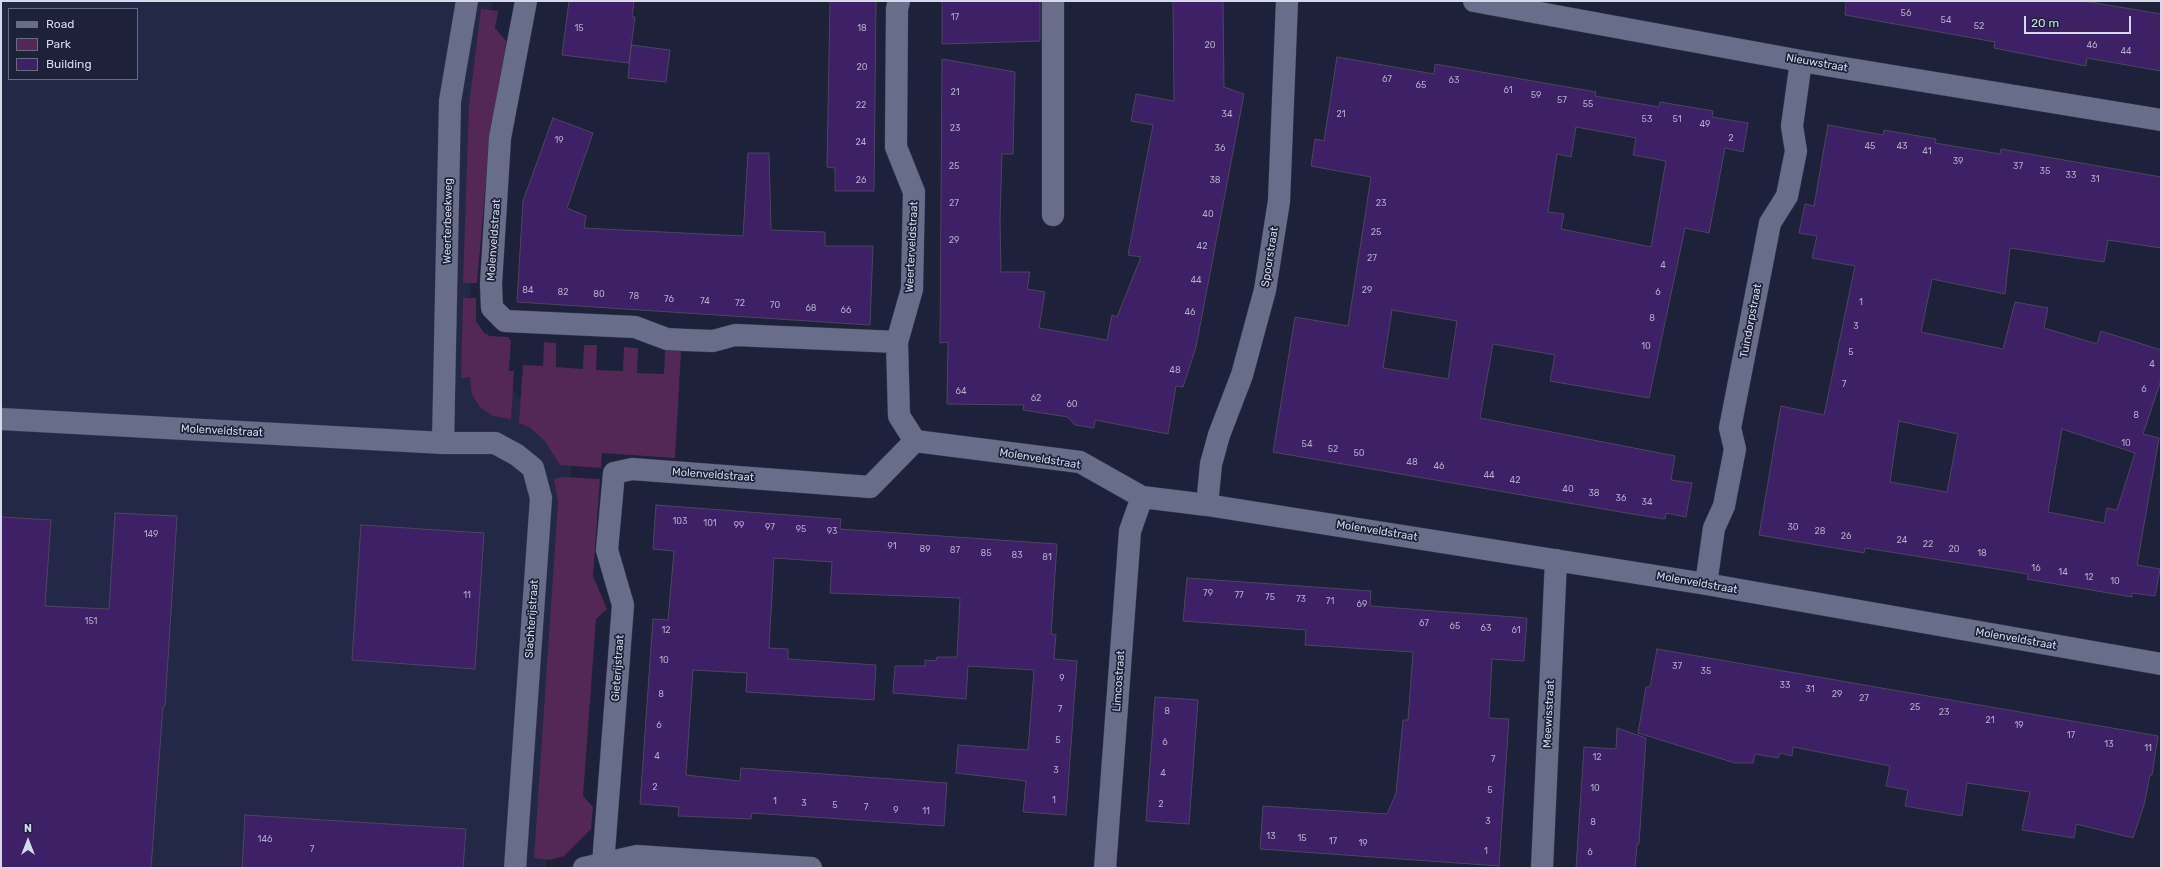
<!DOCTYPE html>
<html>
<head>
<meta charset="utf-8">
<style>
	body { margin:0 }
	#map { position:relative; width:2162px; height:869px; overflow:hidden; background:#1d2139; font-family:Rubik,sans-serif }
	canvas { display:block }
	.frame { position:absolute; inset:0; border:2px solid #d5d9e9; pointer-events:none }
	.legend { position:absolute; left:8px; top:8px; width:130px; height:72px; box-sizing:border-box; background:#1d2139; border:1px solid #676b7f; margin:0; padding:5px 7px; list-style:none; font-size:12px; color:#d5d9e9 }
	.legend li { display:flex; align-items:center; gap:8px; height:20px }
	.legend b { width:20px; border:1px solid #676b7f }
	.north { position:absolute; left:8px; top:821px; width:40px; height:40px; -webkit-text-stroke:3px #1d2139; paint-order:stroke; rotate:0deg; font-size:11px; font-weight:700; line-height:16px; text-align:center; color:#d5d9e9 }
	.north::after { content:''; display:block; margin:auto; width:14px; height:18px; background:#d5d9e9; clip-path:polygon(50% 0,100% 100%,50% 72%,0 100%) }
	.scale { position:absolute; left:2024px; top:16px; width:107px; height:18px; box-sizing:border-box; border:2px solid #d5d9e9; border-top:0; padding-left:5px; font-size:12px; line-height:14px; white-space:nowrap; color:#d5d9e9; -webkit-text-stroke:3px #1d2139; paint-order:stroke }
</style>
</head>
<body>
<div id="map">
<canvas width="2162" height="869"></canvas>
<div class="frame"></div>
<ul class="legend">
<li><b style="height:5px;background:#686e8a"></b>Road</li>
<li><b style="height:11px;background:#532857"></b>Park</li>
<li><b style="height:11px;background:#3e2067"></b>Building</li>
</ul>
<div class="north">N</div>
<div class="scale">20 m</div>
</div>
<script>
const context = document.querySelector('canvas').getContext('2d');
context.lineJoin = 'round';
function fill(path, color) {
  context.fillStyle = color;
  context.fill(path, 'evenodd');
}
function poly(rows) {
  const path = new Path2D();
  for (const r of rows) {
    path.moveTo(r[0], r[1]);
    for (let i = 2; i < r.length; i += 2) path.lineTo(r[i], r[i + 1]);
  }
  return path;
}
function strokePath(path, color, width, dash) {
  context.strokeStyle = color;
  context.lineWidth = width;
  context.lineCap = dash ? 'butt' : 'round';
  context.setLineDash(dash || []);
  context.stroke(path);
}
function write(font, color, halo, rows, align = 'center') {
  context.font = font + ' Rubik,sans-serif';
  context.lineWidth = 3.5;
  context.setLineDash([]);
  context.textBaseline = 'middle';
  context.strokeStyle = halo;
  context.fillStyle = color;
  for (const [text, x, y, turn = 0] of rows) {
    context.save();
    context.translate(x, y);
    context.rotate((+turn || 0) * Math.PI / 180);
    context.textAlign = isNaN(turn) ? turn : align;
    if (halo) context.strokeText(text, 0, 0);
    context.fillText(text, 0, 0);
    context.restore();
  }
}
fill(poly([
	[1,1,493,1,480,88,468,347,572,447,546,868,1,868],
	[9,9,137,9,137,79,9,79]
]), '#232846');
fill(poly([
	[481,9,498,11,495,28,507,42,501,105,489,144,477,283,463,283,469,105],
	[463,298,476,298,476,321,484,333,490,336,508,337,511,341,509,371,514,371,511,419,493,416,481,408,472,395,470,377,461,378],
	[544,342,556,343,556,367,583,369,584,345,597,345,596,370,623,371,624,347,638,348,637,373,664,374,665,350,681,351,675,458,602,453,601,468,560,465,545,441,529,427,519,423,523,365,543,366],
	[564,477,600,479,593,576,607,609,596,619,583,796,593,807,591,829,564,856,550,860,534,858,558,502,554,479]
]), '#532857');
const building = poly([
	[569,1,634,1,632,17,635,17,629,63,562,55,569,1],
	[830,1,876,1,874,191,835,191,835,168,827,167,830,1],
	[942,1,1040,1,1040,41,942,44,942,1],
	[1173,1,1223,1,1224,87,1244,94,1196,347,1183,387,1176,386,1168,434,1095,420,1094,428,1075,425,1068,417,1023,410,1024,405,947,404,948,342,940,343,942,59,1015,72,1013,154,1002,154,1000,218,1001,272,1030,272,1027,289,1045,292,1039,328,1107,340,1112,315,1117,317,1141,257,1128,255,1153,125,1131,121,1136,94,1174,101,1173,1],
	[1846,1,2084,1,2161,14,2161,71,2087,58,2086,66,1994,48,1995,42,1845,15,1846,1],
	[631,45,670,50,666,82,628,78,631,45],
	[1337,57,1434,74,1435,64,1596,92,1595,96,1659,107,1660,102,1713,111,1712,117,1748,123,1743,152,1725,148,1709,233,1685,228,1649,398,1550,381,1555,355,1493,344,1480,418,1675,456,1671,480,1692,483,1686,517,1666,513,1665,519,1638,515,1273,452,1295,317,1348,326,1371,177,1311,166,1315,139,1324,141,1337,57],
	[1576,127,1636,138,1633,155,1666,161,1651,247,1561,229,1564,214,1548,212,1557,154,1571,157,1576,127],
	[1392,310,1457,321,1448,379,1383,368,1392,310],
	[553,118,593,133,567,208,586,216,584,228,743,236,748,153,769,153,771,230,825,232,825,246,873,246,870,325,517,302,523,201,553,118],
	[1828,125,1883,135,1884,130,1936,139,1935,143,2000,154,2001,149,2161,177,2161,248,2108,240,2104,262,2010,248,2005,294,1932,279,1921,332,2003,349,2015,302,2048,308,2044,328,2097,344,2101,331,2161,350,2161,380,2143,434,2159,438,2137,565,2160,569,2155,596,2132,593,2132,597,2027,579,2028,574,1865,548,1864,553,1759,535,1781,406,1824,415,1855,266,1812,258,1817,236,1799,233,1805,204,1814,206,1828,125],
	[1899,421,1958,434,1947,492,1890,482,1899,421],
	[2062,429,2135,453,2117,510,2107,508,2104,523,2048,512,2062,429],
	[656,505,841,519,840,529,1057,544,1051,634,1056,635,1054,659,1077,661,1066,815,1023,812,1026,781,956,773,958,745,1028,750,1034,670,968,666,966,699,893,693,895,666,925,666,925,660,936,661,937,657,957,657,960,598,830,593,832,562,774,558,769,648,788,649,788,659,876,665,874,700,746,692,747,673,693,670,686,775,740,781,741,768,947,783,944,826,752,813,751,819,678,816,679,807,640,804,653,619,668,620,674,551,653,549,656,505],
	[115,513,177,516,165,706,163,706,151,868,1,868,1,517,51,520,45,606,109,609,115,513],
	[361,525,484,533,475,669,352,660,361,525],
	[1187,578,1371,591,1370,606,1527,618,1524,661,1492,659,1489,718,1509,719,1499,866,1260,849,1263,806,1387,814,1396,793,1403,720,1408,720,1413,652,1305,645,1306,630,1183,621,1187,578],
	[1657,649,2158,736,2152,775,2150,775,2144,805,2133,838,2076,824,2074,838,2022,830,2030,792,1967,783,1962,816,1905,806,1908,790,1886,786,1890,766,1793,747,1792,756,1780,753,1778,758,1755,754,1753,763,1735,763,1638,733,1646,687,1650,687,1657,649],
	[1155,697,1198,700,1189,824,1146,821,1155,697],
	[1617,728,1646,738,1639,844,1637,844,1635,868,1576,868,1584,747,1616,749,1617,728],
	[245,815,466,829,463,868,242,868,245,815]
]);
fill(building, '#3e2067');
strokePath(building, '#4d455f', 1);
const minor = poly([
	[526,1,500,138,491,284,492,308,505,321,635,327,667,339,686,340,713,341,735,335,897,342],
	[899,1,897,9,896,147,914,192,912,289,897,342,899,416,915,441],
	[1474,1,1801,61,2161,120],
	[1053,215,1053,1],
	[1,419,443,443,495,443,517,455,533,468,541,498,515,868],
	[443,443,450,101,467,1],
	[1207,505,1211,464,1219,435,1242,375,1265,290,1279,201,1287,1],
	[1706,584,1714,528,1724,506,1735,449,1730,428,1770,223,1787,196,1796,151,1792,126,1801,61],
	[603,864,623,605,607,550,614,473,632,469,870,487,915,441,1080,462,1142,497,1207,505,1706,584,2161,664],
	[584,868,637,856,811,868],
	[1105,868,1130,531,1142,497],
	[1542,868,1556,560]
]);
strokePath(minor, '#393c4f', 23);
strokePath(minor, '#686e8a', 22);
write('9px', '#afabc8', null, [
	["56",1906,13],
	["17",955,17],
	["54",1946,20],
	["52",1979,26],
	["15",579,28],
	["18",862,28],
	["20",1210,45],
	["46",2092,45],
	["44",2126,51],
	["20",862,67],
	["67",1387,79],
	["63",1454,80],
	["65",1421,85],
	["61",1508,90],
	["21",955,92],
	["59",1536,95],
	["57",1562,100],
	["55",1588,104],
	["22",861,105],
	["34",1227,114],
	["21",1341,114],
	["53",1647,119],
	["51",1677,119],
	["49",1705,124],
	["23",955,128],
	["2",1731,138],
	["19",559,140],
	["24",861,142],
	["45",1870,146],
	["43",1902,146],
	["36",1220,148],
	["41",1927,151],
	["39",1958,161],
	["25",954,166],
	["37",2018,166],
	["35",2045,171],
	["33",2071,175],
	["31",2095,179],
	["26",861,180],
	["38",1215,180],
	["27",954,203],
	["23",1381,203],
	["40",1208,214],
	["25",1376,232],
	["29",954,240],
	["42",1202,246],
	["27",1372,258],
	["4",1663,265],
	["44",1196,280],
	["84",528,290],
	["29",1367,290],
	["82",563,292],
	["6",1658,292],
	["80",599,294],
	["78",634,296],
	["76",669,299],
	["74",705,301],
	["1",1861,302],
	["72",740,303],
	["70",775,305],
	["68",811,308],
	["66",846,310],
	["46",1190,312],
	["8",1652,318],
	["3",1856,326],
	["10",1646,346],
	["5",1851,352],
	["4",2152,364],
	["48",1175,370],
	["7",1844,384],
	["6",2144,389],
	["64",961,391],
	["62",1036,398],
	["60",1072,404],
	["8",2136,415],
	["10",2126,443],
	["54",1307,444],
	["52",1333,449],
	["50",1359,453],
	["48",1412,462],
	["46",1439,466],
	["44",1489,475],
	["42",1515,480],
	["40",1568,489],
	["38",1594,493],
	["36",1621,498],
	["34",1647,502],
	["103",680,521],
	["101",710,523],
	["99",739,525],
	["97",770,527],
	["30",1793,527],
	["95",801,529],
	["93",832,531],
	["28",1820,531],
	["149",151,534],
	["26",1846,536],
	["24",1902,540],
	["22",1928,544],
	["91",892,546],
	["89",925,549],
	["20",1954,549],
	["87",955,550],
	["85",986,553],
	["18",1982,553],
	["83",1017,555],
	["81",1047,557],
	["16",2036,568],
	["14",2063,572],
	["12",2089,577],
	["10",2115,581],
	["79",1208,593],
	["11",467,595],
	["77",1239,595],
	["75",1270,597],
	["73",1301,599],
	["71",1330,601],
	["69",1362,604],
	["151",91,621],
	["67",1424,623],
	["65",1455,626],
	["63",1486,628],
	["12",666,630],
	["61",1516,630],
	["10",664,660],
	["37",1677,666],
	["35",1706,671],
	["9",1062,678],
	["33",1785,685],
	["31",1810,689],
	["8",661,694],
	["29",1837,694],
	["27",1864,698],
	["25",1915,707],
	["7",1060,709],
	["8",1167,711],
	["23",1944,712],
	["21",1990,720],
	["6",659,725],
	["19",2019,725],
	["17",2071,735],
	["5",1058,740],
	["6",1165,742],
	["13",2109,744],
	["11",2148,748],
	["4",657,756],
	["12",1597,757],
	["7",1493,759],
	["3",1056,770],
	["4",1163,773],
	["2",655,787],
	["10",1595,788],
	["5",1490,790],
	["1",1054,800],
	["1",775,801],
	["3",804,803],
	["2",1161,804],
	["5",835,805],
	["7",866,807],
	["9",896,810],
	["11",926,811],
	["3",1488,821],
	["8",1593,822],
	["13",1271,836],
	["15",1302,838],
	["146",265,839],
	["17",1333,841],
	["19",1363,843],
	["7",312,849],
	["1",1486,851],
	["6",1590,852]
]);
write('11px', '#d5d9e9', '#1d2139', [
	["Nieuwstraat",1817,63,10],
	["Weerterbeekweg",448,221,-89],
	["Molenveldstraat",494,240,-86],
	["Weerterveldstraat",912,247,-87],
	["Spoorstraat",1270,257,-81],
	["Tuindorpstraat",1751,321,-79],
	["Molenveldstraat",222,431,3],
	["Molenveldstraat",1040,459,9],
	["Molenveldstraat",713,475,4],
	["Molenveldstraat",1377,531,9],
	["Molenveldstraat",1697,583,10],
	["Slachterijstraat",532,619,-86],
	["Molenveldstraat",2016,639,10],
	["Gieterijstraat",618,668,-86],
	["Limcostraat",1119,681,-86],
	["Meewisstraat",1549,714,-87]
]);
</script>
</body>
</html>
